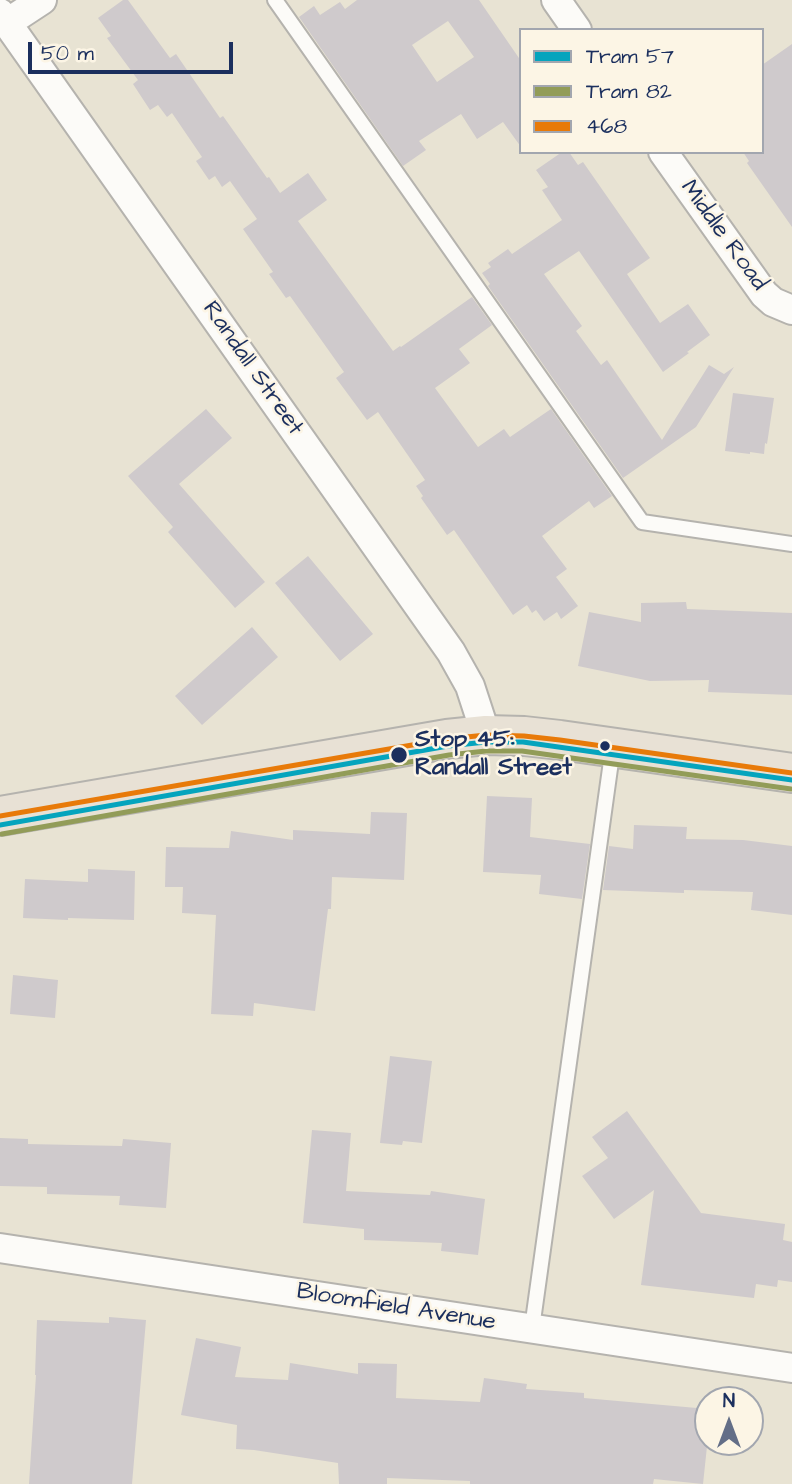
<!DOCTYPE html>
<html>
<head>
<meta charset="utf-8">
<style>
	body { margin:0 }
	#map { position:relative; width:792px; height:1484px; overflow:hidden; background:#e8e3d3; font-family:"Architects Daughter",sans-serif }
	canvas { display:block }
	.legend { position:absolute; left:519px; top:28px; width:245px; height:126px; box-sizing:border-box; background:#fcf5e5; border:2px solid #a2a6af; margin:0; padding:9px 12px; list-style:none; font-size:21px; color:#1b2f5e }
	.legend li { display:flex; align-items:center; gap:14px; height:35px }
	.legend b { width:35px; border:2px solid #a2a6af }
	.north { position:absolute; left:694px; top:1386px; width:70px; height:70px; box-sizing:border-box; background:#fcf5e5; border:2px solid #a2a6af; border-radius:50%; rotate:0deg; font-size:19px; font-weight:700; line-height:28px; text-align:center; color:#1b2f5e }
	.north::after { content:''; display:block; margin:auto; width:24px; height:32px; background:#636e87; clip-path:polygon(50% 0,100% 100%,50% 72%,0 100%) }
	.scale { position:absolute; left:28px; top:42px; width:205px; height:32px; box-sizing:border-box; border:4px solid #1b2f5e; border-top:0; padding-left:9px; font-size:21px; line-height:24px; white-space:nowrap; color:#1b2f5e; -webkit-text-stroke:5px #fcf5e5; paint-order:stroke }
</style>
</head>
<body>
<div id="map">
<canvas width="792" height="1484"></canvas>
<ul class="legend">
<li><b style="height:9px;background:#05a4bd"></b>Tram 57</li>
<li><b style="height:9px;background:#929c58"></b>Tram 82</li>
<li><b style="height:9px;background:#e87a09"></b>468</li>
</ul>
<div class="north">N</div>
<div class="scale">50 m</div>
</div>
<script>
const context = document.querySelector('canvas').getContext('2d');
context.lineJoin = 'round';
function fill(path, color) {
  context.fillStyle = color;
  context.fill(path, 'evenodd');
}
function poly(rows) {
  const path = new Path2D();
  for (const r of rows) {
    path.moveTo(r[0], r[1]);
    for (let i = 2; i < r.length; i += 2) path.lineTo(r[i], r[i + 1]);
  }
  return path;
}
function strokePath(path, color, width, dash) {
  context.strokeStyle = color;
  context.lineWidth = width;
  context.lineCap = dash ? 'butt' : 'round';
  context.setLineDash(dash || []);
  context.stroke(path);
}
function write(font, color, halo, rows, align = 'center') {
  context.font = font + ' "Architects Daughter",sans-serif';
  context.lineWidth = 5;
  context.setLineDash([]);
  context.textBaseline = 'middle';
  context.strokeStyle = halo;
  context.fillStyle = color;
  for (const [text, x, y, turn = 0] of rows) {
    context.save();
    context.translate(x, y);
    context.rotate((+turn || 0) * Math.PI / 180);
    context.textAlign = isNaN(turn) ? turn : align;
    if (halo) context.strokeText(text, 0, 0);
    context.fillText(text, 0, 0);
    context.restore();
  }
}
fill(poly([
	[123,0,128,0,170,58,176,54,220,118,223,116,267,178,269,177,280,193,308,173,327,200,298,221,393,351,400,346,401,347,472,297,492,325,459,349,470,363,435,388,478,447,504,429,510,437,551,409,612,496,594,508,589,501,542,536,567,569,556,577,578,606,561,619,557,612,544,621,536,610,532,613,527,605,513,615,454,530,447,535,421,498,423,496,416,486,425,480,378,412,367,420,336,378,344,372,290,296,286,298,269,274,273,272,243,229,257,219,230,181,222,187,215,176,209,180,196,161,202,157,172,113,167,117,158,105,150,110,133,84,138,80,107,38,111,36,98,18],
	[357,0,479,0,521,61,521,147,503,122,477,139,461,114,419,141,426,150,403,166,299,17,314,6,320,15,340,2,345,9],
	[448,21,474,57,437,82,412,45],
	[792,44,792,227,747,163,749,161,743,152,762,152,762,65],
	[562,152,569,152,578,165,583,162,650,258,627,274,660,323,688,304,710,335,687,352,689,353,663,372,579,251,544,274,582,326,576,331,601,365,607,360,662,440,709,365,724,374,734,367,696,427,623,478,488,286,490,284,482,273,491,267,488,263,508,249,512,254,562,220,542,190,548,187,536,170],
	[733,393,774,398,767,444,765,443,764,454,750,452,750,454,725,451],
	[206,409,232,438,179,484,265,582,235,608,168,532,173,527,128,476],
	[308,556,373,634,340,661,275,583],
	[686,602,687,609,792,613,792,695,708,692,709,680,650,681,578,666,589,612,641,622,641,603],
	[252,627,278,657,202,725,175,696],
	[487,796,532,798,530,837,590,844,582,899,539,894,541,875,483,872],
	[371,812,407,813,404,880,332,877,331,909,328,909,315,1011,254,1003,253,1016,211,1014,216,915,182,913,183,887,165,887,166,847,229,848,231,831,293,840,293,830,370,834],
	[634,825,687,827,686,839,743,840,792,846,792,915,751,910,753,892,684,890,684,893,603,890,609,846,633,849],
	[88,869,135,871,134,920,68,918,68,920,23,918,25,879,88,882],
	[13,975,58,980,55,1018,10,1014],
	[390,1056,432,1061,422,1143,403,1141,402,1145,380,1143],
	[627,1111,701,1213,785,1224,783,1240,792,1242,792,1282,778,1280,777,1287,756,1284,754,1298,641,1285,654,1190,614,1219,582,1176,608,1158,592,1137],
	[312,1130,351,1133,346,1191,430,1195,431,1191,485,1199,478,1255,441,1251,442,1243,364,1240,364,1229,303,1223],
	[0,1138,28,1139,28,1144,122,1146,123,1139,171,1143,166,1208,119,1205,120,1196,47,1194,47,1187,0,1186],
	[109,1317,146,1320,132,1484,29,1484,36,1375,35,1375,37,1320,109,1323],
	[196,1338,241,1347,235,1377,288,1380,290,1363,358,1374,358,1363,397,1364,396,1398,480,1402,484,1378,527,1384,526,1389,584,1393,584,1398,708,1409,708,1437,703,1484,654,1479,653,1484,470,1484,470,1481,387,1478,387,1484,339,1484,338,1463,254,1450,236,1449,237,1425,181,1415]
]), '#cfcacc');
const service = poly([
	[275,0,642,522,792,544],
	[532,1328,613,747]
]);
const minor = poly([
	[556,0,577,30],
	[0,13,451,652,470,686,486,735],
	[7,23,42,0],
	[663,152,764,294,773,302,792,310],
	[0,1248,792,1368]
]);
const primary = poly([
	[0,816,447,739,486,735,524,736,560,740,792,773]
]);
strokePath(service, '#b5b3ae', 18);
strokePath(minor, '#b5b3ae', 32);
strokePath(primary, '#b5b3ae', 42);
strokePath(service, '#fcfbf8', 14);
strokePath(minor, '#fcfbf8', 28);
strokePath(primary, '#e8e1d5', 38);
strokePath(poly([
	[0,816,447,739,486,735,524,736,560,740,792,773]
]), '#e87a09', 5);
strokePath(poly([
	[0,825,448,746,486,742,523,742,792,780]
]), '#05a4bd', 5);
strokePath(poly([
	[2,834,449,755,486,751,522,751,791,789]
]), '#929c58', 5);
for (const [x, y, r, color] of [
	[605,746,6,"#1b2f5e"],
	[399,755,9,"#1b2f5e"]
]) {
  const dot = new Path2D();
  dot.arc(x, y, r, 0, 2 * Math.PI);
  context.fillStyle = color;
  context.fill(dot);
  strokePath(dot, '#fcf5e5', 2.5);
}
write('24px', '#1b2f5e', '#fcf5e5', [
	["Middle Road",723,236,54],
	["Randall Street",252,369,55],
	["Bloomfield Avenue",396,1308,9]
]);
write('bold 24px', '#1b2f5e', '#fcf5e5', [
	["Stop 45:",415,741],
	["Randall Street",415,769]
], 'left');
</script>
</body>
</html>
